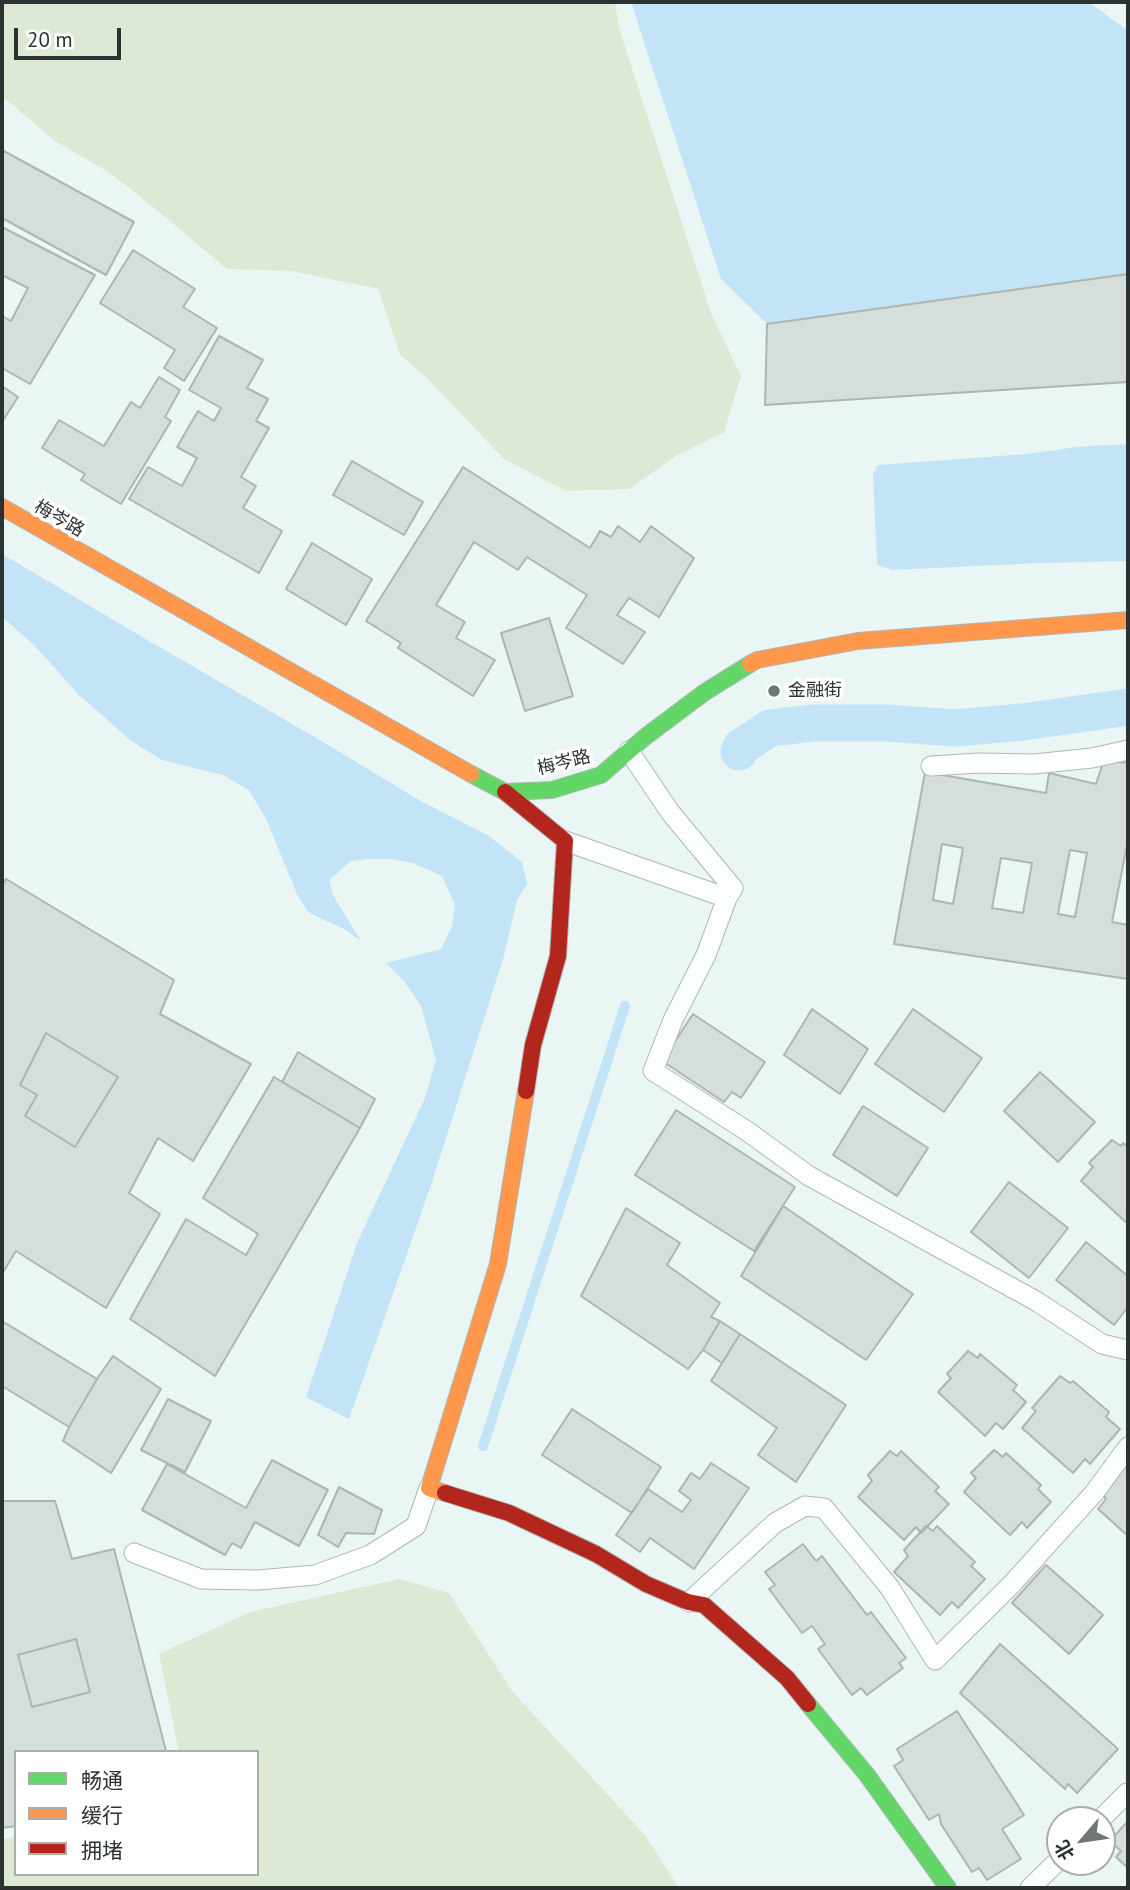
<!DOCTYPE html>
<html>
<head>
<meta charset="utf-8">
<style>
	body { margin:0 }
	#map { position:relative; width:1130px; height:1890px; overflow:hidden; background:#eaf6f3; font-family:"PT Sans","Noto Sans SC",sans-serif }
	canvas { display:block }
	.frame { position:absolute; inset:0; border:4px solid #2b3231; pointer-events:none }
	.legend { position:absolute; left:14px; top:1750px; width:245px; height:126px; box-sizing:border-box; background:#fff; border:2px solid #aaadad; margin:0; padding:9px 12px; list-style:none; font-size:21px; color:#2b3231 }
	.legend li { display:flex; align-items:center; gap:14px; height:35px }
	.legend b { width:35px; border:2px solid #aaadad }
	.north { position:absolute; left:1046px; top:1806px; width:70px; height:70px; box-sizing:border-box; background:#fff; border:2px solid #aaadad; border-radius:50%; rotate:241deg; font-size:19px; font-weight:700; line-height:28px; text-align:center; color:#2b3231 }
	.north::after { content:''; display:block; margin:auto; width:24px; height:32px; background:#6e7775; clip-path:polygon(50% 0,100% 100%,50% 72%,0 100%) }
	.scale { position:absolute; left:14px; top:28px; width:107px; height:32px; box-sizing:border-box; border:4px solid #2b3231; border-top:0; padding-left:9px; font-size:21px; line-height:24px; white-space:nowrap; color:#2b3231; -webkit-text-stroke:5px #fff; paint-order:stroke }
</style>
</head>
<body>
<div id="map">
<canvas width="1130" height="1890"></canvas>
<div class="frame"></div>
<ul class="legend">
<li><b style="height:9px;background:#63d668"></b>畅通</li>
<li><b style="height:9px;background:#ff974d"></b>缓行</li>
<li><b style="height:9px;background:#b3261e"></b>拥堵</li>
</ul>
<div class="north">北</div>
<div class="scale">20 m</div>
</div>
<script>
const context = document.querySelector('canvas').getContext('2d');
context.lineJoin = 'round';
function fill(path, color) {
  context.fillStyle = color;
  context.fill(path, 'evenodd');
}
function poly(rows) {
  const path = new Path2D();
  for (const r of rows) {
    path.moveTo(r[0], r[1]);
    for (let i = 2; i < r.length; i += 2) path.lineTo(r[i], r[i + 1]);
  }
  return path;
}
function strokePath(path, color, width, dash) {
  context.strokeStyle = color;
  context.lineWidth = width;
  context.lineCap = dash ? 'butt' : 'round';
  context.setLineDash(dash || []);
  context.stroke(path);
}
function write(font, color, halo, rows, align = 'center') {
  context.font = font + ' "PT Sans","Noto Sans SC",sans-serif';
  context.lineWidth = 7;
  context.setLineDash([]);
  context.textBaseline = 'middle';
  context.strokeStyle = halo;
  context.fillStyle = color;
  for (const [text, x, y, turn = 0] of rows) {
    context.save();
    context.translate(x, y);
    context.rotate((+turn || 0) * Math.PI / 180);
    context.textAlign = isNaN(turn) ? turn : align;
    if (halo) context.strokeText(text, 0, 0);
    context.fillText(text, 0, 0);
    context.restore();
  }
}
fill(poly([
	[2,2,615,2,619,28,711,313,741,376,724,432,676,456,629,489,566,491,504,459,428,379,400,355,378,289,292,271,227,269,163,215,110,173,55,141,2,96],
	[399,1579,449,1593,512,1691,644,1834,679,1888,2,1888,2,1840,16,1837,16,1874,257,1874,257,1752,179,1752,159,1654,250,1612]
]), '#dde9d4');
fill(poly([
	[631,2,1089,2,1128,31,1128,274,767,324,721,279],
	[1128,444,1128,561,1041,563,892,570,877,565,873,474,878,465,1027,454,1076,447],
	[2,554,139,635,330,746,419,800,489,836,522,862,527,884,517,900,504,956,431,1185,349,1419,306,1397,357,1243,425,1098,436,1060,421,1006,404,981,386,963,441,949,452,927,455,905,442,876,413,863,389,859,368,859,351,861,329,880,333,895,361,941,346,930,308,912,297,894,267,821,249,790,223,775,162,760,131,741,78,694,33,644,2,617]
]), '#c3e3f7');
strokePath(poly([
	[483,1446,625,1006]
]), '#c3e3f7', 10);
strokePath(poly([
	[739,752,741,747,770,728,813,723,888,723,954,728,1023,722,1128,707]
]), '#c3e3f7', 37);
const building = poly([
	[2,150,134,222,106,275,2,218,2,150],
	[2,227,95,275,30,384,2,368,2,316,11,321,28,288,2,275,2,227],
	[133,250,195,289,183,307,217,328,184,381,164,368,175,350,100,303,133,250],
	[1128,274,1128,382,765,405,767,324,1128,274],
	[219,336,263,360,247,388,268,399,256,421,269,428,241,477,256,486,243,508,282,531,259,573,129,499,148,467,182,486,197,458,177,447,198,411,214,421,221,408,189,390,219,336],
	[159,377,180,390,165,417,171,421,121,504,81,480,85,474,42,448,59,420,104,446,131,402,140,408,159,377],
	[2,386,18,397,2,422,2,386],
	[352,461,423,502,404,535,333,495,352,461],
	[463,467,590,548,600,531,611,537,618,526,640,542,651,526,694,558,659,617,629,598,617,615,645,632,623,664,566,628,587,595,527,557,518,570,474,542,436,605,465,622,456,638,495,660,473,696,398,648,401,643,366,621,463,467],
	[312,543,372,579,346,625,286,589,312,543],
	[549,618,573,696,525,711,501,633,549,618],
	[1104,760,1128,763,1128,840,1112,922,1128,925,1128,979,894,944,925,772,1046,793,1049,773,1096,784,1104,760],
	[942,844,963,848,953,904,933,900,942,844],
	[1070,850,1087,853,1075,917,1058,914,1070,850],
	[1001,858,1032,863,1023,913,992,908,1001,858],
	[6,879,174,980,160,1014,251,1064,193,1161,158,1138,129,1193,160,1214,106,1308,16,1251,2,1274,2,886,6,879],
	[46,1033,118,1077,75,1147,25,1116,37,1095,20,1085,46,1033],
	[812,1009,868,1049,840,1094,784,1055,812,1009],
	[913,1009,982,1058,944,1112,875,1064,913,1009],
	[693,1014,765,1062,741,1098,732,1092,724,1102,662,1061,693,1014],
	[46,1033,118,1077,75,1147,25,1116,37,1095,20,1085,46,1033],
	[298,1052,375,1099,360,1128,282,1082,298,1052],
	[1040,1072,1095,1122,1058,1162,1004,1111,1040,1072],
	[274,1077,360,1128,215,1376,130,1319,186,1219,246,1255,258,1234,203,1198,274,1077],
	[863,1106,928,1148,897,1196,833,1155,863,1106],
	[676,1110,795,1187,754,1251,635,1175,676,1110],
	[1112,1140,1121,1146,1123,1143,1128,1147,1128,1224,1081,1181,1093,1167,1089,1163,1112,1140],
	[1009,1182,1068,1228,1029,1278,971,1232,1009,1182],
	[783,1206,913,1294,866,1360,741,1276,783,1206],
	[626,1208,680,1243,667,1265,720,1303,711,1317,720,1321,703,1350,688,1369,581,1296,626,1208],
	[1086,1242,1128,1276,1128,1307,1114,1325,1056,1280,1086,1242],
	[2,1321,97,1379,69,1427,2,1386,2,1321],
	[720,1321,740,1334,722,1363,703,1350,720,1321],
	[740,1334,846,1405,796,1482,758,1455,777,1428,711,1381,740,1334],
	[968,1351,978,1358,980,1354,1017,1385,1013,1390,1026,1402,1003,1429,996,1423,985,1436,938,1392,951,1378,947,1374,968,1351],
	[113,1356,161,1389,111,1473,63,1441,69,1427,97,1379,113,1356],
	[1060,1376,1070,1383,1073,1381,1109,1412,1106,1417,1120,1429,1090,1464,1085,1459,1073,1473,1022,1428,1036,1411,1032,1408,1060,1376],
	[168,1399,211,1421,185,1472,141,1450,168,1399],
	[572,1409,661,1467,632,1513,542,1455,572,1409],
	[994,1450,1003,1457,1006,1453,1041,1485,1038,1489,1051,1502,1027,1528,1022,1522,1010,1535,964,1492,976,1478,971,1473,994,1450],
	[890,1451,897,1456,901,1451,939,1487,935,1491,949,1504,921,1533,916,1527,904,1540,858,1497,872,1481,868,1475,890,1451],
	[272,1460,328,1490,299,1546,255,1522,241,1548,232,1543,225,1555,142,1510,167,1464,246,1508,272,1460],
	[1128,1461,1128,1536,1098,1509,1106,1499,1102,1493,1128,1461],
	[711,1463,749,1488,694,1569,650,1538,640,1552,616,1535,648,1489,682,1512,691,1500,679,1491,691,1473,700,1479,711,1463],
	[339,1487,382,1510,374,1534,346,1533,338,1547,318,1535,339,1487],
	[2,1501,55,1501,72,1559,114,1549,166,1751,16,1752,16,1826,2,1828,2,1501],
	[76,1639,90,1692,32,1707,18,1655,76,1639],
	[926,1526,933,1531,937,1526,975,1562,971,1566,985,1579,958,1608,952,1602,940,1615,894,1572,908,1556,904,1550,926,1526],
	[803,1544,816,1561,822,1556,867,1615,871,1612,906,1658,899,1663,903,1668,867,1695,861,1688,852,1695,818,1649,825,1644,812,1626,802,1633,769,1589,775,1585,765,1572,803,1544],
	[1046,1565,1103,1615,1069,1654,1012,1603,1046,1565],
	[76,1639,90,1692,32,1707,18,1655,76,1639],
	[1000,1644,1118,1749,1077,1793,1068,1784,1065,1789,960,1693,1000,1644],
	[957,1711,1024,1815,1002,1829,1021,1859,987,1880,979,1868,972,1872,941,1824,939,1814,929,1820,894,1766,903,1760,897,1749,957,1711],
	[1128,1821,1128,1868,1116,1857,1121,1851,1110,1841,1128,1821]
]);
fill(building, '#d6dedb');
strokePath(building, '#acb5b1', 2);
const lane = poly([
	[629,751,670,812,733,888,727,898,706,955,673,1020,653,1071,747,1131,809,1176,1036,1301,1102,1344,1128,1350],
	[931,766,978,763,1034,764,1092,758,1128,750],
	[565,841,727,898],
	[134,1553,201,1579,258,1580,315,1575,370,1555,416,1526,429,1488],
	[689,1602,775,1523,805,1506,824,1508,890,1588,935,1660,1011,1585,1094,1493,1128,1447],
	[1100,1820,1127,1793],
	[1030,1888,1060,1859]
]);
const fast = poly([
	[471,774,505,792,552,790,601,775,645,737,705,692,750,664],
	[808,1704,867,1775,948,1888]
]);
const slow = poly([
	[2,507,471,774],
	[750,664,757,660,858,641,1128,620],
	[445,1493,429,1488,498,1264,526,1091]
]);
const jam = poly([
	[505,792,565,841,558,956,533,1045,526,1091],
	[445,1493,509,1513,596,1554,646,1584,688,1602,704,1605,787,1678,808,1704]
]);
strokePath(lane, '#aeb7b5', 21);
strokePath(fast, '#aeb7b5', 18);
strokePath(slow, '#aeb7b5', 18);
strokePath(jam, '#aeb7b5', 18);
strokePath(lane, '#fcfefd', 19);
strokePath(fast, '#63d668', 16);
strokePath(slow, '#ff974d', 16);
strokePath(jam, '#b3261e', 16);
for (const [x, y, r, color] of [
	[774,691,7,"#6e7775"]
]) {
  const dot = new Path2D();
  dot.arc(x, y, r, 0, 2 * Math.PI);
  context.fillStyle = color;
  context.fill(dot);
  strokePath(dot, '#fff', 2.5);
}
write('18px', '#2b3231', '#fff', [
	["梅岑路",59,519,30],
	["梅岑路",564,763,-14]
]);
write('18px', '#2b3231', '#fff', [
	["金融街",788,691]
], 'left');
</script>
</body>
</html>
